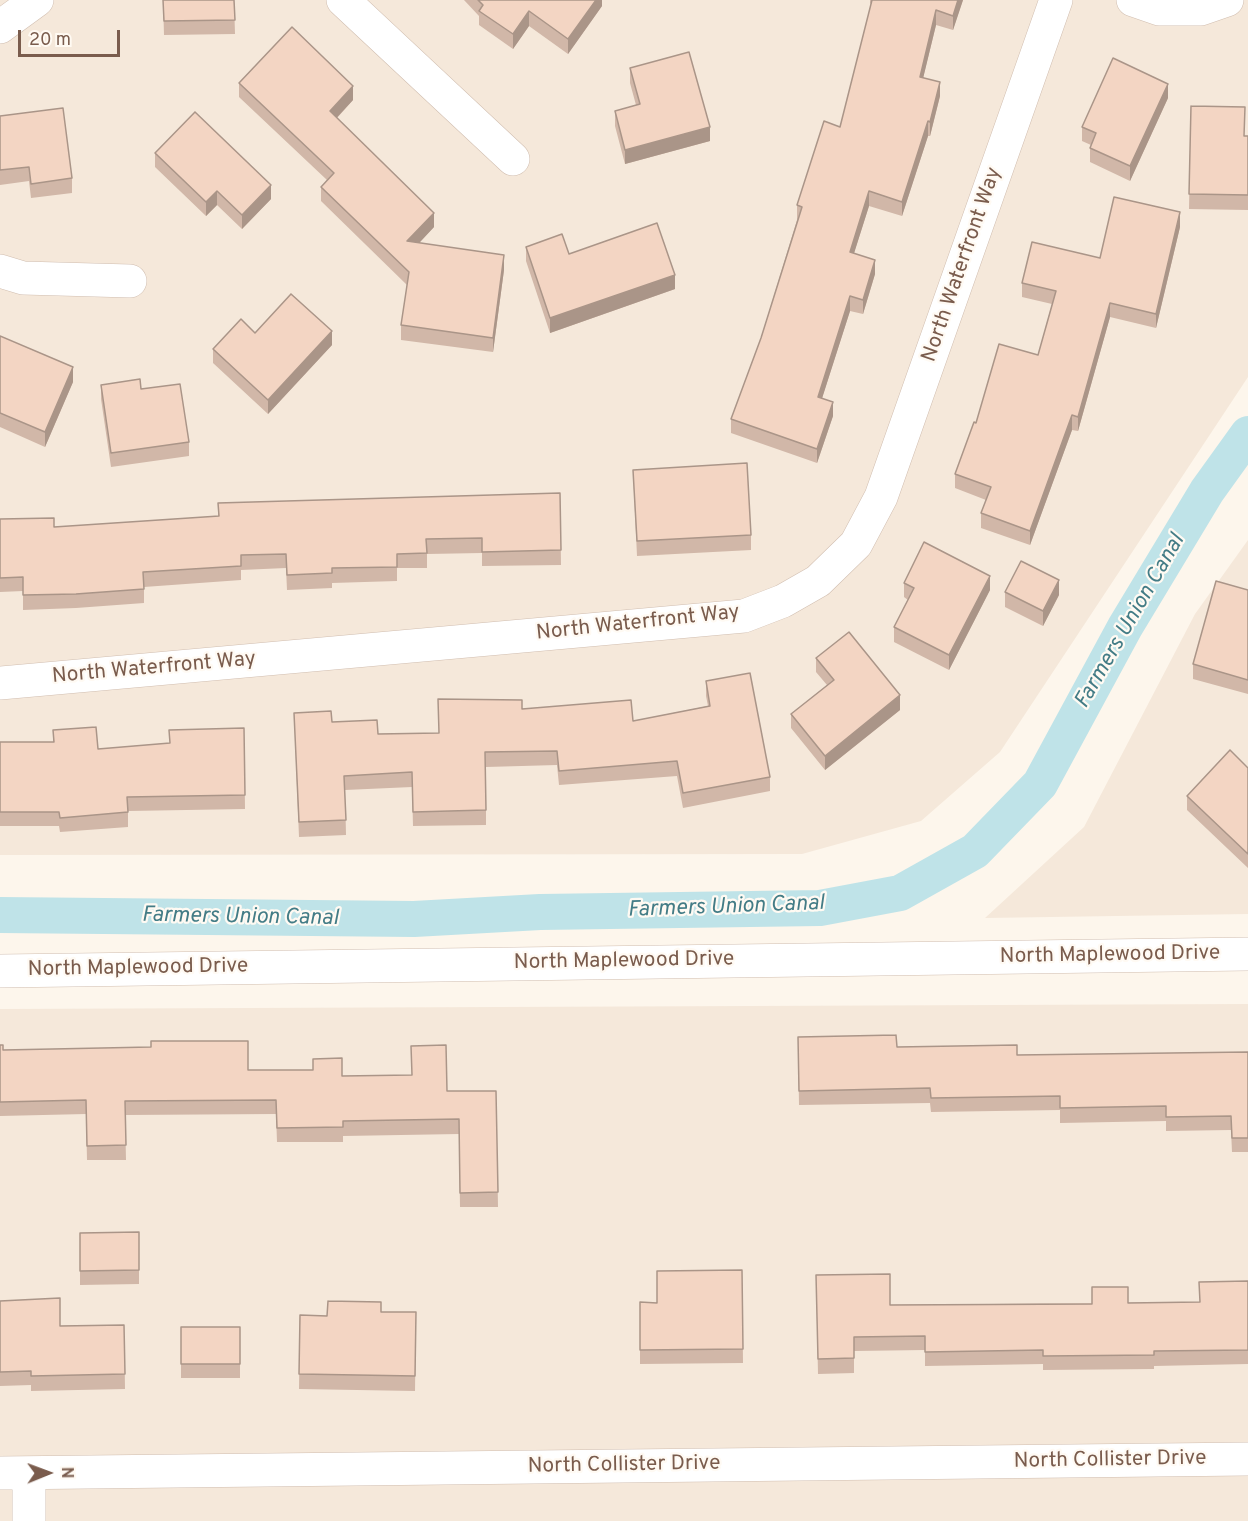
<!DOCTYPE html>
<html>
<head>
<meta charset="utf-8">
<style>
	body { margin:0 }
	#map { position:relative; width:1248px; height:1521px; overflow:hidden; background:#fdf6ec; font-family:Overpass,sans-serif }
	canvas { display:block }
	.north { position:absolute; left:18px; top:1443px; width:60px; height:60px; -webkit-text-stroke:4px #fffaf3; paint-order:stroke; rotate:89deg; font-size:16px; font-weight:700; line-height:24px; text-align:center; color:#7a5c4d }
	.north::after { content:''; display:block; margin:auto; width:21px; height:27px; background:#7a5c4d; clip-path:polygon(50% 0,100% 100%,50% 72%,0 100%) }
	.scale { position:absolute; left:18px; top:30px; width:102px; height:27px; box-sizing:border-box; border:3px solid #7a5c4d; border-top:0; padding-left:8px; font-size:18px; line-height:21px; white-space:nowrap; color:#7a5c4d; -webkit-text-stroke:4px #fffaf3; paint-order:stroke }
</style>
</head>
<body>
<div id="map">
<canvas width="1248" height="1521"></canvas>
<div class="north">N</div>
<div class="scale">20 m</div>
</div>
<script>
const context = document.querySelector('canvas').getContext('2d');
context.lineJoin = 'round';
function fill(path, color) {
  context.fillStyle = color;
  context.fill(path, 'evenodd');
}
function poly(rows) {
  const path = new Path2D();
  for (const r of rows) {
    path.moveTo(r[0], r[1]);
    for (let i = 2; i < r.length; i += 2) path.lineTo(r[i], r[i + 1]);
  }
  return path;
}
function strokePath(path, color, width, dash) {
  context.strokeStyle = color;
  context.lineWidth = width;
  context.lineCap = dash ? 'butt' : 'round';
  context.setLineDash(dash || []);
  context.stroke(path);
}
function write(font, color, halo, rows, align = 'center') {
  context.font = font + ' Overpass,sans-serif';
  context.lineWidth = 4.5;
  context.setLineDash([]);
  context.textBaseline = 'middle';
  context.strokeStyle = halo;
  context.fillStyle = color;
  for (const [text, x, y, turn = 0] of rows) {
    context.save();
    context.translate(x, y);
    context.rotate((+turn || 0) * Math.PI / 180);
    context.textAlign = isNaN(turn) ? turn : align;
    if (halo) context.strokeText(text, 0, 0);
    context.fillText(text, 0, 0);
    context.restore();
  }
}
fill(poly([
	[0,0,1248,0,1248,377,1000,752,921,821,802,854,0,855],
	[1248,540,1248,914,985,918,1084,827,1195,614],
	[1248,1004,1248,1521,0,1521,0,1009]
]), '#f5e8da');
strokePath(poly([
	[0,915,414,919,540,912,820,908,900,893,975,851,1040,784,1125,627,1207,491,1248,434]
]), '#bfe3e8', 36);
const minor = poly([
	[343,0,513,159],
	[1133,0,1159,9,1201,9,1227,0],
	[0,27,37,0],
	[0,271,23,278,130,281],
	[0,683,744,616,783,601,818,581,856,544,881,497,1056,0],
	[0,971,1248,954],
	[0,1473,1248,1459],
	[29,1473,29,1521]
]);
strokePath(minor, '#d1beb0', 34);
strokePath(minor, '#fff', 33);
fill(poly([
	[163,0,234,0,235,34,164,35],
	[464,0,602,0,602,6,568,54,529,26,513,49,479,25,479,16],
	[870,0,963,0,953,30,936,25,923,78,940,96,930,136,928,136,902,216,869,206,854,253,875,274,863,314,850,311,822,398,833,416,817,463,731,433,731,419,761,338,797,220,797,205,840,127,871,4,870,3],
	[630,68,710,141,625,164,615,126,615,111,636,105,630,83],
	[239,83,353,100,337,118,434,227,419,243,504,270,493,352,401,340,401,325,407,285,321,201,321,187,327,180,239,97],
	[1168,98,1130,181,1090,162,1090,148,1091,145,1082,141,1082,127],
	[1191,106,1245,136,1248,136,1248,210,1189,209],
	[0,116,72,178,72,193,31,198,29,181,0,185],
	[155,153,271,199,242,229,217,205,206,216,155,167],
	[1180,227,1156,328,1110,317,1078,431,1072,430,1030,545,981,528,981,513,986,500,955,488,955,474,976,423,1038,355,1052,304,1022,297,1022,283,1100,258],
	[526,247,569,254,675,289,550,333,526,261],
	[255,333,332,345,268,414,213,363,213,349],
	[0,336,73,382,45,447,0,427],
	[101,385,141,389,189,442,189,456,111,467,101,399],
	[633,470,751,535,751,550,637,556],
	[560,493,561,565,482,566,482,553,427,554,427,568,397,568,397,581,332,583,332,588,287,590,286,568,241,570,241,580,144,587,144,603,76,608,23,610,23,591,0,592,0,519,54,527,218,516,218,503],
	[904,583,990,590,949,670,894,642,894,627,908,600,904,597],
	[1248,590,1248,694,1193,679,1193,664],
	[1005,592,1059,595,1043,626,1005,607],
	[816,658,900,710,825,770,791,728,791,714,827,685,816,672],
	[706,681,770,777,770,791,683,808,677,776,559,785,557,765,486,767,486,825,413,826,412,787,345,790,346,835,299,837,294,713,378,734,439,733,522,709,633,721,708,706,706,696],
	[244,728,245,809,128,811,128,827,60,832,59,826,0,826,0,742,53,742,53,730,98,749,169,743],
	[1248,768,1248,868,1187,810,1187,796],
	[798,1037,897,1047,1017,1055,1248,1052,1248,1152,1232,1152,1231,1130,1166,1131,1166,1121,1060,1123,1060,1110,931,1112,930,1103,799,1105],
	[0,1045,3,1050,248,1070,342,1076,447,1091,496,1091,498,1207,460,1207,459,1134,343,1136,343,1142,277,1142,276,1114,125,1115,126,1160,87,1160,86,1114,0,1116],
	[139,1232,139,1284,80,1285,80,1233],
	[742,1270,743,1363,640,1364,640,1302,657,1303],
	[816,1275,890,1305,1200,1302,1248,1281,1248,1364,1154,1366,1154,1369,1043,1370,1043,1364,925,1366,925,1350,854,1351,854,1373,818,1374],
	[0,1301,60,1326,124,1325,125,1389,31,1391,31,1385,0,1386],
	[381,1312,416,1312,415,1391,299,1389,300,1315,327,1316],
	[181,1327,240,1327,240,1378,181,1378]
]), '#d1b7a8');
fill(poly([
	[596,0,602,0,602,6,568,54,568,39],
	[958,0,963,0,953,30,953,16],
	[936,10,936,25,920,91,920,77],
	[529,11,529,26,513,49,513,34],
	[940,82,940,96,930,136,930,122],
	[1168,84,1168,98,1130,181,1130,166],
	[353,86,353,100,330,125,330,111],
	[928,121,928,136,902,216,902,202],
	[710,127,710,141,625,164,625,150],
	[271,185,271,199,242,229,242,215],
	[217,191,217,205,206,216,206,202],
	[869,191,869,206,850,266,850,252],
	[1180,212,1180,227,1156,328,1156,314],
	[434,213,434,227,407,256,407,241],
	[504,255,504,270,493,352,493,338],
	[875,260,875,274,863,314,863,300],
	[675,275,675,289,550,333,550,318],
	[850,296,850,311,818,411,818,397],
	[1110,303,1110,317,1078,431,1078,417],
	[332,331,332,345,268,414,268,400],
	[73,367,73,382,45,447,45,432],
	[833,402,833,416,817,463,817,449],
	[1072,415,1072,430,1030,545,1030,531],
	[990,576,990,590,949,670,949,655],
	[1059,580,1059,595,1043,626,1043,611],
	[900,695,900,710,825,770,825,756]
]), '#aa9588');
const building = poly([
	[163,0,234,0,235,20,164,21,163,0],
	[478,0,596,0,568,39,529,11,513,34,479,11,483,5,478,0],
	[872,0,958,0,953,16,936,10,920,77,940,82,930,122,928,121,902,202,869,191,850,252,875,260,863,300,850,296,818,397,833,402,817,449,731,419,761,338,802,207,797,205,824,121,840,127,872,0],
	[292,27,353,86,330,111,434,213,407,241,504,255,493,338,401,325,409,272,321,187,334,173,239,83,292,27],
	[689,52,710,127,625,150,615,111,640,104,630,68,689,52],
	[1113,58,1168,84,1130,166,1090,148,1096,133,1082,127,1113,58],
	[1191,106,1245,107,1244,136,1248,136,1248,195,1189,194,1191,106],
	[63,108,72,178,31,184,29,167,0,170,0,116,63,108],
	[195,112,271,185,242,215,217,191,206,202,155,153,195,112],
	[1114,197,1180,212,1156,314,1110,303,1078,417,1072,415,1030,531,981,513,991,487,955,474,974,422,976,423,999,344,1038,355,1056,291,1022,283,1032,242,1100,258,1114,197],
	[657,223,675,275,550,318,526,247,562,234,569,254,657,223],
	[291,294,332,331,268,400,213,349,241,319,255,333,291,294],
	[0,336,73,367,45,432,0,413,0,336],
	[140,379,141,389,180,384,189,442,111,453,101,385,140,379],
	[747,463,751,535,637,541,633,470,747,463],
	[560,493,561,550,482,552,482,538,426,539,427,553,397,554,397,567,332,568,332,573,287,575,286,554,241,555,241,566,143,572,144,589,76,594,23,595,23,577,0,578,0,519,54,518,54,527,219,516,218,503,560,493],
	[924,542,990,576,949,655,894,627,914,588,904,583,924,542],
	[1021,561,1059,580,1043,611,1005,592,1021,561],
	[1216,581,1248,590,1248,680,1193,664,1216,581],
	[849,632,900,695,825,756,791,714,834,680,816,658,849,632],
	[750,673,770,777,683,793,677,761,559,771,557,751,485,752,486,810,413,812,412,772,344,776,346,820,299,822,294,713,331,711,332,722,377,720,378,734,439,733,438,699,522,700,522,709,631,700,633,721,710,706,706,681,750,673],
	[96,727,98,749,170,743,169,730,244,728,245,795,127,797,128,812,60,818,59,812,0,812,0,742,54,742,53,730,96,727],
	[1230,750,1248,768,1248,854,1187,796,1230,750],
	[896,1035,897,1047,1017,1045,1017,1055,1248,1052,1248,1138,1232,1138,1231,1116,1166,1117,1166,1106,1060,1108,1060,1096,931,1098,930,1088,799,1091,798,1037,896,1035],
	[151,1041,248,1041,248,1070,313,1070,313,1059,342,1058,342,1076,412,1075,411,1046,446,1045,447,1091,496,1091,498,1192,460,1193,459,1119,343,1121,343,1127,277,1128,276,1100,125,1101,126,1145,87,1146,86,1100,0,1102,0,1045,3,1045,3,1050,151,1047,151,1041],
	[139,1232,139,1270,80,1271,80,1233,139,1232],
	[742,1270,743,1349,640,1350,640,1302,657,1303,657,1271,742,1270],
	[890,1274,890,1305,1092,1304,1092,1287,1128,1287,1128,1303,1200,1302,1199,1282,1248,1281,1248,1350,1154,1351,1154,1355,1043,1356,1043,1350,925,1352,925,1336,854,1337,854,1358,818,1359,816,1275,890,1274],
	[60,1298,60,1326,124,1325,125,1374,31,1376,31,1371,0,1372,0,1301,60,1298],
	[328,1301,381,1302,381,1312,416,1312,415,1376,299,1374,300,1315,327,1316,328,1301],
	[181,1327,240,1327,240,1364,181,1364,181,1327]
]);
fill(building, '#f3d5c3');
strokePath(building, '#aa9588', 1.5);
write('21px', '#7a5c4d', '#fffaf3', [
	["North Waterfront Way",963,265,-71],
	["North Waterfront Way",638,624,-6],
	["North Waterfront Way",154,669,-5],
	["North Maplewood Drive",1110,956,-1],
	["North Maplewood Drive",624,962,-1],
	["North Maplewood Drive",138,969,-1],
	["North Collister Drive",1110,1461,-1],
	["North Collister Drive",624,1466,-1]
]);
write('italic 22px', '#437c86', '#fffaf3', [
	["Farmers Union Canal",1131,622,-60],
	["Farmers Union Canal",726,908,-2],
	["Farmers Union Canal",240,918,1]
]);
</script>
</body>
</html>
